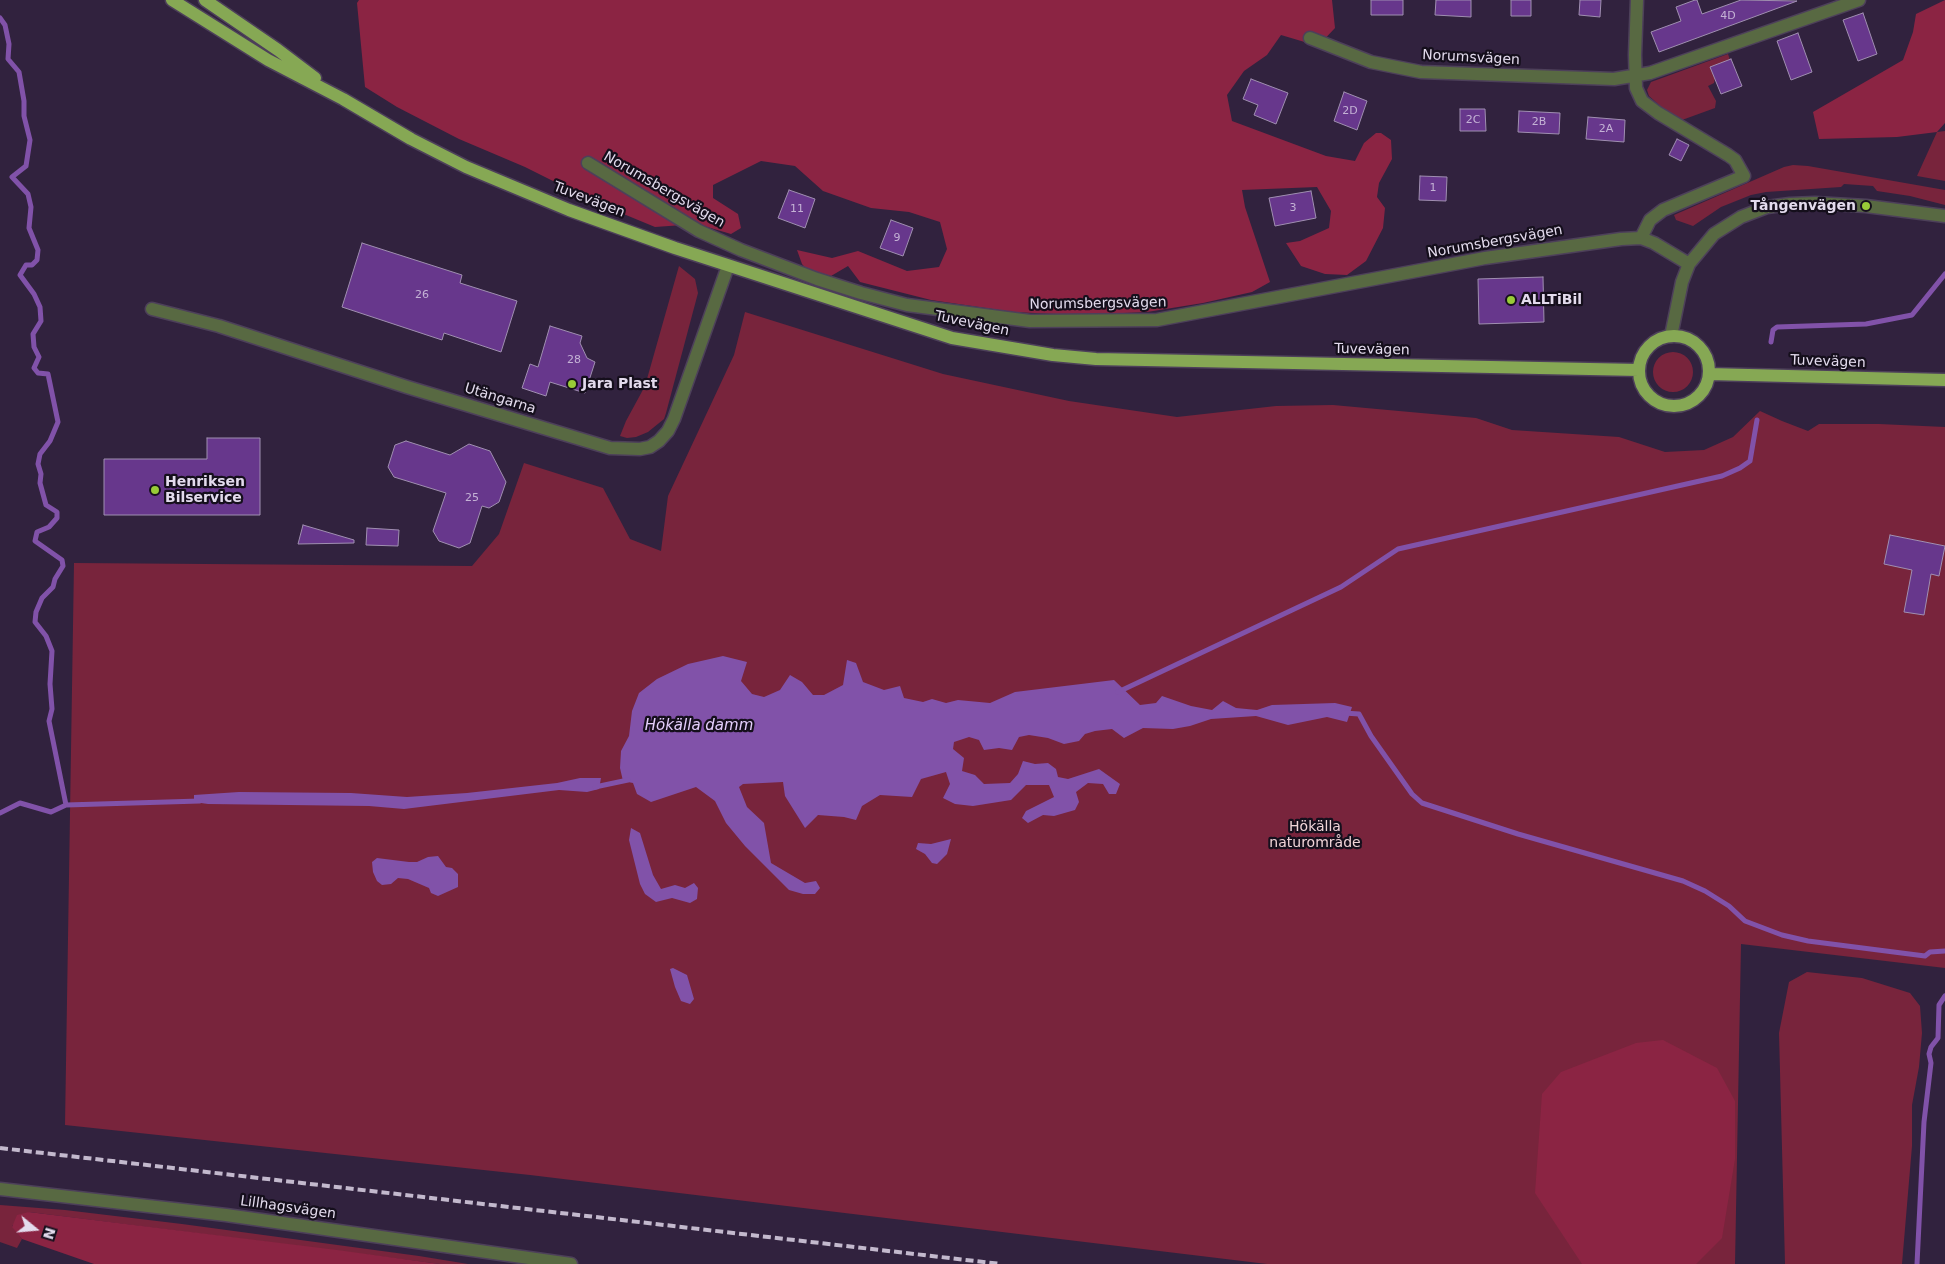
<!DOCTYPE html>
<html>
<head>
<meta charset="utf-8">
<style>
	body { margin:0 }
	#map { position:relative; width:1945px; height:1264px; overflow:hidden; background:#31223e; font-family:"DejaVu Sans",sans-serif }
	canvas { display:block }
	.north { position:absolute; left:10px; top:1204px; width:50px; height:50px; -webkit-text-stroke:4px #150f1c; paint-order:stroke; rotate:107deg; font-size:14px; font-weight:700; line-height:20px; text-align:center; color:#e3dbed }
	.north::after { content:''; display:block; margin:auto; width:18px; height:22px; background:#e3dbed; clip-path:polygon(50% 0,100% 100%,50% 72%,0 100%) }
</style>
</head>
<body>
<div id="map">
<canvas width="1945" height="1264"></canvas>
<div class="north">N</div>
</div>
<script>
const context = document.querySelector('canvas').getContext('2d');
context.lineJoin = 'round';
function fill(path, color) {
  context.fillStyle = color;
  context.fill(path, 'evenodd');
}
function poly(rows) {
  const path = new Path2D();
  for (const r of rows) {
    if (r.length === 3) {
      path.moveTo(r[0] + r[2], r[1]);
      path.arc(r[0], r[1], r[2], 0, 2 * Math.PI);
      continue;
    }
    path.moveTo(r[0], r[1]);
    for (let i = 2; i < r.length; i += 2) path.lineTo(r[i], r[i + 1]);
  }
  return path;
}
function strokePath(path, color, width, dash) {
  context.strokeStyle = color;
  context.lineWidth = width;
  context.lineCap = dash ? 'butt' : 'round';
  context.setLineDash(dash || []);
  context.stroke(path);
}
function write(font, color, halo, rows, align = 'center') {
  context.font = font + ' "DejaVu Sans",sans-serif';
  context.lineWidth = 4.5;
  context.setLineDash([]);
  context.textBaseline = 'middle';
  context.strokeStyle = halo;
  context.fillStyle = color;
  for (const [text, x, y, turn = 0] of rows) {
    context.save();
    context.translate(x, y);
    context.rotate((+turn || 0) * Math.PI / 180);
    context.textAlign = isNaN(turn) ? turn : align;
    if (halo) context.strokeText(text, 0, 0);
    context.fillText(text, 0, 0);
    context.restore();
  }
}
fill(poly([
	[1728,54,1730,60,1710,67,1715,78,1714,83,1708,86,1716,101,1715,108,1682,120,1666,111,1649,96,1647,90,1651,82],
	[1945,131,1945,181,1917,176,1937,132],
	[1793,165,1808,166,1945,190,1945,205,1910,196,1877,191,1873,186,1844,184,1841,187,1766,192,1751,195,1721,207,1693,226,1676,220,1674,215,1784,167],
	[679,266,695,279,698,293,666,413,664,419,648,432,636,437,627,438,620,436,626,421,645,386],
	[745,312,943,374,1069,401,1177,417,1276,406,1333,405,1476,418,1512,430,1619,437,1665,452,1704,450,1733,437,1760,411,1782,421,1808,431,1819,424,1879,424,1945,427,1945,968,1741,944,1735,1264,1267,1264,530,1175,65,1125,74,563,472,566,499,534,524,463,603,488,630,539,661,551,668,496,734,355],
	[1673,372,20],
	[1807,972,1862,978,1910,993,1920,1006,1922,1033,1919,1067,1912,1105,1912,1146,1902,1264,1785,1264,1779,1033,1789,982],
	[0,1205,65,1210,182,1224,419,1256,468,1264,440,1264,29,1212,12,1226,22,1239,17,1248,0,1242]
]), '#78243c');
fill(poly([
	[359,0,1332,0,1335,28,1318,46,1281,35,1267,55,1244,71,1227,95,1232,121,1326,156,1355,161,1364,143,1376,133,1381,133,1391,140,1392,159,1379,183,1377,197,1385,208,1383,228,1366,261,1347,275,1325,274,1301,266,1286,243,1300,241,1329,228,1331,211,1317,187,1242,190,1245,207,1270,282,1252,292,1203,303,1147,312,1077,315,1013,312,931,300,860,282,848,266,831,276,807,270,802,264,797,250,832,258,858,251,907,271,939,267,947,249,940,222,909,212,871,208,823,191,795,166,761,161,713,185,713,198,738,214,741,228,731,234,697,224,655,227,597,203,525,167,459,139,397,107,365,87,357,3],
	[1945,0,1945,123,1937,132,1897,137,1819,139,1813,112,1903,60,1913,32,1916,14],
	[1663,1040,1717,1068,1735,1101,1735,1159,1722,1238,1696,1264,1582,1264,1535,1193,1542,1094,1561,1072,1636,1043],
	[29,1212,337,1250,440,1264,94,1264,22,1239,12,1227,17,1215]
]), '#8b2443');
fill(poly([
	[723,656,747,662,741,681,752,694,764,697,780,690,790,675,802,682,813,695,824,695,843,685,847,660,856,663,863,682,884,690,900,686,904,698,923,702,932,699,946,703,958,700,990,703,1015,692,1114,680,1140,705,1156,703,1162,696,1191,706,1212,710,1223,701,1236,708,1257,710,1272,705,1335,703,1352,707,1347,722,1327,717,1288,725,1256,716,1211,719,1190,726,1173,729,1143,728,1124,738,1112,729,1095,731,1085,734,1079,741,1064,744,1048,738,1029,735,1019,737,1012,750,999,748,984,750,979,740,969,737,954,742,953,749,964,758,962,771,975,775,984,784,1010,783,1018,774,1023,761,1035,764,1048,763,1056,769,1058,777,1068,779,1099,769,1120,784,1116,794,1109,794,1103,784,1088,783,1076,792,1079,802,1075,810,1054,816,1043,815,1028,823,1022,818,1026,811,1054,797,1049,785,1026,785,1011,800,973,806,955,804,943,798,950,784,946,772,921,779,912,797,880,795,862,806,856,820,844,817,818,815,805,828,785,796,783,782,743,784,739,787,747,807,764,823,771,863,805,883,816,881,820,888,815,894,803,894,789,890,745,846,726,823,715,801,696,787,651,802,637,794,633,783,623,781,620,768,621,751,629,736,632,711,639,693,657,679,688,664],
	[580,778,601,778,599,789,587,792,559,790,404,809,369,806,208,804,194,802,194,795,239,792,351,793,407,797,467,793,557,783],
	[631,828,640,833,653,875,661,889,675,885,685,888,694,883,698,888,697,899,690,903,672,898,656,902,645,894,640,884,629,840],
	[951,839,947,854,937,864,932,863,925,854,916,849,918,843,931,844],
	[438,856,446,867,452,868,458,874,458,887,438,896,431,893,429,888,408,879,398,878,391,884,382,885,377,881,373,872,372,862,377,858,409,862,417,862,428,857],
	[673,968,687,975,694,999,690,1004,681,1001,675,987,670,969]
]), '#8152a9');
strokePath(poly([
	[0,18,5,25,9,44,8,59,19,72,24,101,24,116,30,140,26,166,12,177,28,194,31,207,29,228,38,250,37,260,32,265,26,265,20,275,34,294,40,307,41,321,33,334,34,347,39,357,34,368,38,373,48,374,58,422,50,441,40,454,38,464,41,474,40,483,46,505,57,512,57,518,49,527,37,532,35,541,62,560,63,566,55,579,53,587,42,598,36,612,35,622,46,636,52,651,50,684,52,709,49,721,66,805],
	[1771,342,1773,330,1777,327,1866,324,1912,315,1945,274],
	[1118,692,1341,587,1398,549,1722,476,1740,468,1750,461,1757,420],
	[1344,713,1359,714,1371,736,1412,794,1422,803,1518,834,1683,881,1705,891,1729,906,1745,921,1782,935,1808,941,1925,956,1930,952,1945,951],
	[595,787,628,780],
	[0,813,20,803,51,812,66,805,200,801],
	[1917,1264,1924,1122,1931,1063,1929,1054,1931,1047,1938,1038,1939,1005,1945,996]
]), '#8152a9', 5);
const building = poly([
	[1371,0,1403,0,1403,15,1371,15,1371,0],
	[1436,0,1471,0,1471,17,1435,15,1436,0],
	[1511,0,1531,0,1531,16,1511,16,1511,0],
	[1580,0,1601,0,1600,17,1579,15,1580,0],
	[1695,0,1697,0,1702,14,1741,0,1797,1,1659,52,1651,32,1681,21,1676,7,1695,0],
	[1863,13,1877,54,1858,61,1843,20,1863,13],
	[1798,33,1812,72,1791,80,1777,41,1798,33],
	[1731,59,1742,86,1721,94,1710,67,1731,59],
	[1251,79,1288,93,1276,124,1254,115,1258,105,1243,99,1251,79],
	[1344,92,1367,101,1357,130,1334,121,1344,92],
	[1460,109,1485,109,1486,131,1460,131,1460,109],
	[1519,111,1560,113,1559,134,1518,132,1519,111],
	[1588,117,1625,120,1624,142,1586,139,1588,117],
	[1677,139,1689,145,1681,161,1669,155,1677,139],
	[1420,176,1447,177,1446,201,1419,200,1420,176],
	[789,190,815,199,805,228,778,218,789,190],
	[1311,191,1316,218,1275,226,1269,198,1311,191],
	[891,220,913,228,903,256,880,248,891,220],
	[362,243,462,275,460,283,517,301,501,352,444,333,442,340,342,307,362,243],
	[1543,277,1544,322,1479,324,1478,279,1543,277],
	[550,326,582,336,580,343,587,358,595,362,585,393,550,382,546,396,522,388,530,364,538,367,550,326],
	[207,438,260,438,260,515,104,515,104,459,207,459,207,438],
	[406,441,450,455,469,444,490,451,506,482,499,502,489,508,482,506,470,543,459,548,439,541,433,531,446,493,394,477,388,467,395,445,406,441],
	[303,525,354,540,354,543,298,544,303,525],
	[367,528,399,530,398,546,366,545,367,528],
	[1890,535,1945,546,1939,576,1931,574,1924,615,1904,612,1912,570,1884,564,1890,535]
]);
fill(building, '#67378c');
strokePath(building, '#a08fb1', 1);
const minor = poly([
	[1637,0,1635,55,1636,88,1642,101,1658,113,1728,155,1735,160,1744,176,1663,210,1650,220,1641,238],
	[1310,38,1371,62,1421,72,1614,79,1650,73,1859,0],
	[588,163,699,231,741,250,817,279,861,293,907,305,1030,321,1157,320,1485,258,1621,239,1641,238,1654,243,1689,264],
	[152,309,219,326,407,387,610,448,640,449,650,447,659,441,668,431,674,419,728,266],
	[1671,336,1682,282,1689,264,1714,234,1741,217,1767,207,1790,204,1815,203,1866,206,1945,216],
	[0,1189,226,1215,571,1264]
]);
const major = poly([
	[172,0,268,60,343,99,411,139,466,167,569,210,675,248,952,338,1053,355,1096,359,1639,370],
	[205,0,278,50,315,78],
	[1674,371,35],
	[1709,374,1945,380]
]);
strokePath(minor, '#4d405a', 15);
strokePath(major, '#4d405a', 15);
strokePath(minor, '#586942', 12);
strokePath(major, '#86a854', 12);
strokePath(poly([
	[0,1148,1001,1264]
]), '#c3b9cd', 4, [8, 4]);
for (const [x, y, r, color] of [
	[1866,206,5,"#98cb37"],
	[1511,300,5,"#98cb37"],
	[572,384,5,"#98cb37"],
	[155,490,5,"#98cb37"]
]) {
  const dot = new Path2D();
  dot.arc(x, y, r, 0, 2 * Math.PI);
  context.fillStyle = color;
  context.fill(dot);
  strokePath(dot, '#150f1c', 2);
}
write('11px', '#c4b2d5', null, [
	["4D",1728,16],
	["2D",1350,111],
	["2C",1473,120],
	["2B",1539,122],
	["2A",1606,129],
	["1",1433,188],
	["3",1293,208],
	["11",797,209],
	["9",897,238],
	["26",422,295],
	["28",574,360],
	["25",472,498]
]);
write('14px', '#e3dbed', '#150f1c', [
	["Norumsvägen",1471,58,3],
	["Norumsbergsvägen",664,190,30],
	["Tuvevägen",589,200,21],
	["Norumsbergsvägen",1495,242,-10],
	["Norumsbergsvägen",1098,304,-1],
	["Tuvevägen",972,324,12],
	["Tuvevägen",1372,350,1],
	["Tuvevägen",1828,362,2],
	["Utängarna",500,399,17],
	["Lillhagsvägen",288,1208,8]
]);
write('bold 14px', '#e3dbed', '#150f1c', [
	["Tångenvägen",1856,206,"right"],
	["ALLTiBil",1521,300],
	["Jara Plast",582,384],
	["Henriksen",165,482],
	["Bilservice",165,498]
], 'left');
write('14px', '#f1d4d8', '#150f1c', [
	["Hökälla",1315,827],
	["naturområde",1315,843]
]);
write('italic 15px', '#e4cefc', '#150f1c', [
	["Hökälla damm",699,726]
]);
</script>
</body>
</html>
